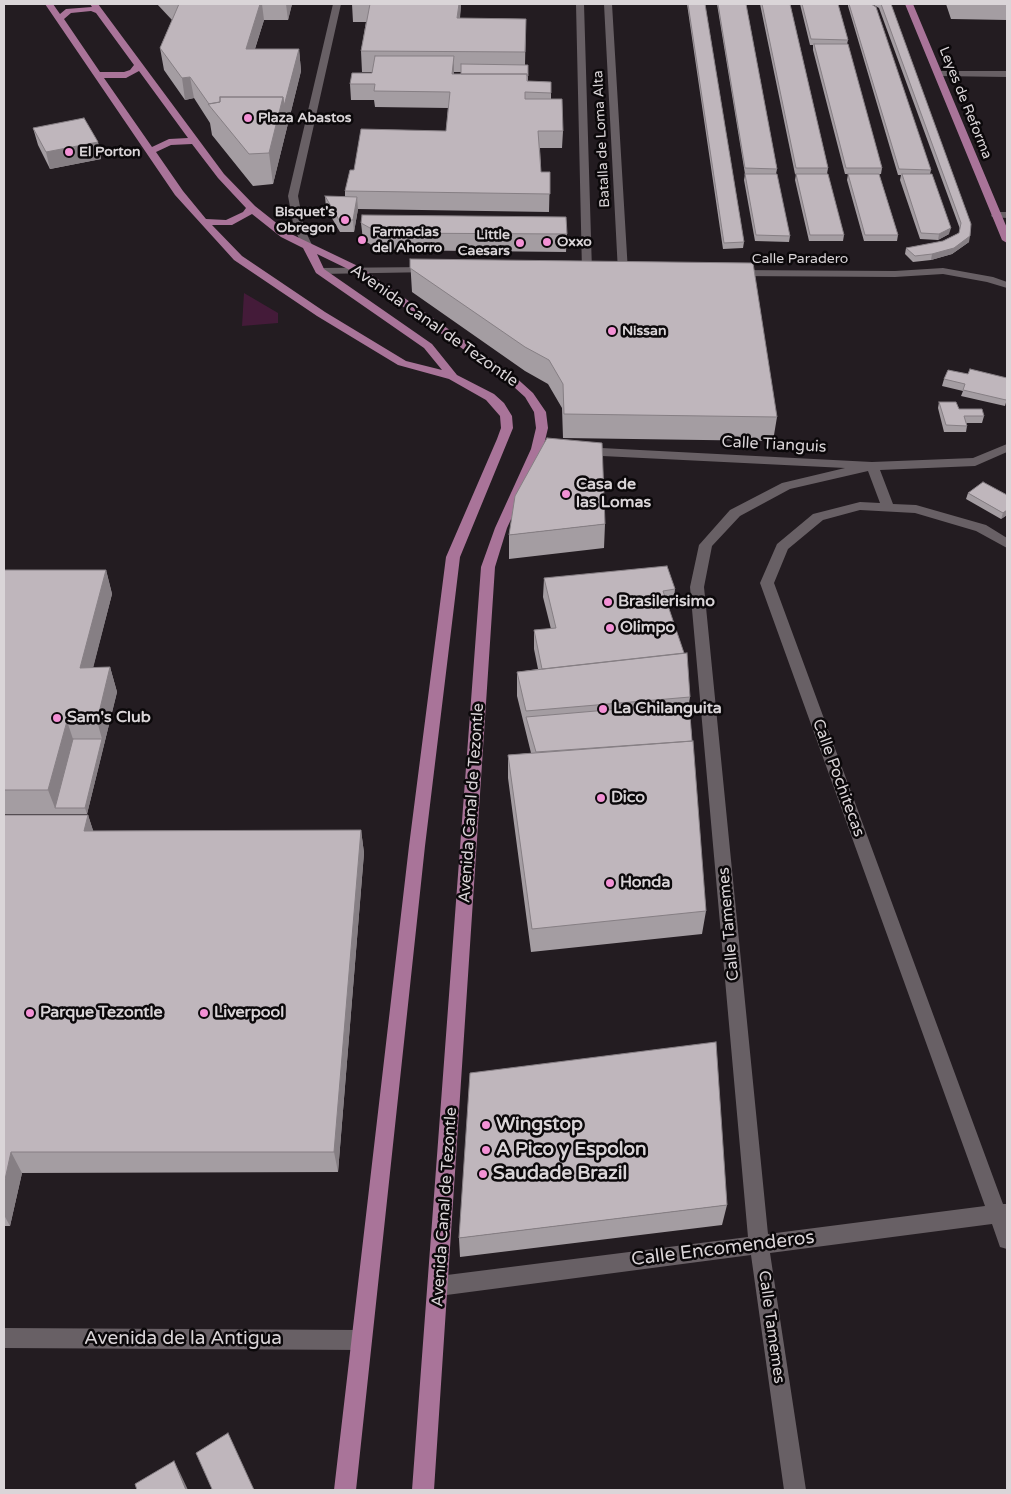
<!DOCTYPE html>
<html>
<head>
<meta charset="utf-8">
<style>
	body { margin:0 }
	#map { position:relative; width:1011px; height:1494px; overflow:hidden; background:#231c21; font-family:"Varela Round",sans-serif }
	canvas { display:block }
	.frame { position:absolute; inset:0; border:5px solid #dad5d8; pointer-events:none }
</style>
</head>
<body>
<div id="map">
<canvas width="1011" height="1494"></canvas>
<div class="frame"></div>
</div>
<script>
const context = document.querySelector('canvas').getContext('2d');
context.lineJoin = 'round';
function fill(path, color) {
  context.fillStyle = color;
  context.fill(path, 'evenodd');
}
function poly(rows) {
  const path = new Path2D();
  for (const r of rows) {
    path.moveTo(r[0], r[1]);
    for (let i = 2; i < r.length; i += 2) path.lineTo(r[i], r[i + 1]);
  }
  return path;
}
function strokePath(path, color, width, dash) {
  context.strokeStyle = color;
  context.lineWidth = width;
  context.lineCap = dash ? 'butt' : 'round';
  context.setLineDash(dash || []);
  context.stroke(path);
}
function write(font, color, halo, rows, align = 'center') {
  context.font = font + ' "Varela Round",sans-serif';
  context.lineWidth = 5;
  context.setLineDash([]);
  context.textBaseline = 'middle';
  context.strokeStyle = halo;
  context.fillStyle = color;
  for (const [text, x, y, turn = 0] of rows) {
    context.save();
    context.translate(x, y);
    context.rotate((+turn || 0) * Math.PI / 180);
    context.textAlign = isNaN(turn) ? turn : align;
    if (halo) context.strokeText(text, 0, 0);
    context.fillText(text, 0, 0);
    context.restore();
  }
}
fill(poly([
	[244,293,278,313,278,323,242,326]
]), '#441b39');
fill(poly([
	[333,4,341,4,298,196,304,228,313,247,308,250,303,247,294,228,288,196,333,4],
	[576,4,584,4,592,271,587,274,582,271,576,4],
	[604,4,612,4,628,272,623,275,618,272,604,4],
	[936,71,1007,71,1007,77,939,76,935,73,936,71],
	[996,212,1007,212,1007,218,992,217,991,215,996,212],
	[429,267,434,270,433,272,320,274,315,271,320,268,429,267],
	[943,268,993,277,1007,282,1007,288,987,282,943,274,895,277,734,276,729,273,734,270,895,271,943,268],
	[1007,444,1007,452,975,466,880,470,893,504,916,505,986,525,1007,538,1007,548,976,531,915,513,860,510,823,520,788,549,774,583,1003,1204,1007,1204,1007,1249,1000,1247,992,1224,770,1253,806,1490,784,1490,751,1255,439,1296,432,1293,429,1286,432,1279,439,1276,748,1237,690,587,699,545,730,510,782,483,845,468,582,455,576,451,582,447,872,462,973,458,1007,444],
	[868,471,880,503,860,502,813,514,777,544,760,583,985,1206,768,1234,704,587,712,546,740,516,790,489,868,471],
	[4,1328,362,1330,369,1333,372,1340,369,1347,362,1350,4,1348,4,1328]
]), '#686065');
fill(poly([
	[45,4,53,4,60,14,66,9,92,7,90,4,98,4,224,174,255,206,289,233,362,268,512,374,533,393,546,412,548,428,543,449,507,528,495,567,434,1490,412,1490,481,567,495,528,531,449,536,428,534,412,525,397,504,378,354,272,317,254,324,269,432,344,457,375,494,394,504,403,512,416,513,428,460,557,425,846,356,1490,334,1490,409,846,446,557,497,439,501,428,500,416,486,400,449,379,398,365,317,316,234,260,175,195,45,4],
	[91,11,96,13,134,65,130,70,124,72,100,72,64,19,71,13,91,11],
	[139,71,188,138,169,139,152,147,104,78,126,78,139,71],
	[192,144,218,178,246,208,243,212,226,220,206,219,183,191,156,152,171,145,192,144],
	[252,214,281,237,303,248,316,273,424,348,442,370,406,361,325,312,242,256,212,225,232,225,252,214],
	[905,4,913,4,1007,228,1007,243,1002,240,905,4]
]), '#a97499');
fill(poly([
	[157,4,292,4,288,20,264,20,255,49,299,49,301,71,273,184,253,186,212,135,210,123,194,98,185,100,164,70,160,48,172,20],
	[352,4,461,4,460,18,526,19,525,65,528,65,528,81,551,82,551,99,563,131,562,148,540,148,541,172,550,172,549,212,358,209,354,232,340,232,326,208,325,196,345,197,345,191,354,170,446,131,448,108,375,107,374,100,351,100,350,84,372,73,372,72,362,72,361,51,366,22,353,22],
	[454,72,461,72,461,74,454,74],
	[687,4,705,4,744,242,743,248,723,249],
	[717,4,746,4,777,169,776,174,790,236,789,242,755,241,744,180,745,174,763,174,745,174],
	[760,4,790,4,828,168,827,174,844,235,843,241,809,241,795,180,796,174,795,174],
	[800,4,838,4,848,40,847,44,882,168,881,174,879,174,898,235,897,241,864,241,847,180,848,174,845,174,813,50,813,45,810,45],
	[848,4,871,4,931,170,930,174,949,234,938,240,920,239,900,180,901,175,898,175,848,6],
	[872,4,891,4,969,242,952,254,931,260,913,262,905,254,906,248,943,241,959,233,960,229,879,8],
	[946,4,1007,4,1007,20,951,19],
	[33,128,98,142,101,159,50,169,38,145],
	[361,223,567,234,566,252,380,250,363,240],
	[410,259,777,417,773,441,563,438,562,408,548,384,525,371,412,292],
	[968,374,1007,378,1007,399,1005,406,961,396,963,391,942,386,944,379],
	[939,402,959,409,984,416,982,423,966,423,967,426,966,432,944,432,938,408],
	[968,493,1007,515,1001,519,966,499],
	[605,524,604,548,509,559,509,535],
	[4,570,106,570,112,594,93,667,110,667,117,692,87,814,4,814],
	[544,578,675,589,673,608,669,608,690,697,689,703,706,911,702,934,531,952,508,778,508,755,531,753,517,696,517,672,538,669,534,649,534,630,551,629,543,597],
	[4,815,88,815,93,831,361,830,364,853,338,1172,22,1173,10,1226,4,1226],
	[727,1205,722,1225,460,1257,459,1238]
]), '#a49da2');
fill(poly([
	[260,4,262,4,264,20,248,70,246,49],
	[286,4,292,4,288,20],
	[459,4,461,4,461,6,457,39,457,18],
	[299,49,301,71,273,184,269,153,283,97],
	[454,56,454,72,452,90,452,74],
	[190,77,194,98,185,100,182,78],
	[98,142,101,159,50,169,46,152],
	[357,197,358,209,354,232,353,220],
	[951,228,949,234,938,240,939,234],
	[970,236,969,242,952,254,931,260,932,254],
	[1007,510,1007,515,1001,519,1003,513],
	[106,570,112,594,87,692,80,668],
	[110,667,117,692,87,814,85,808,102,739,97,721],
	[67,721,75,745,55,808,48,790],
	[88,815,96,839,84,831],
	[361,830,364,853,338,1172,334,1152],
	[11,1152,22,1173,10,1226,4,1215,4,1184],
	[174,1461,180,1473,188,1490,186,1490]
]), '#867f84');
const building = poly([
	[179,4,260,4,246,49,299,49,284,106,283,97,220,97,220,102,209,104,190,77,182,78,160,48,179,4],
	[370,4,459,4,457,18,526,19,525,52,361,51,370,4],
	[688,4,705,4,744,242,724,243,688,4],
	[718,4,746,4,777,169,745,168,718,4],
	[762,4,790,4,828,168,796,168,762,4],
	[802,4,838,4,848,40,811,39,802,4],
	[849,4,871,4,876,7,931,170,899,169,849,4],
	[881,4,891,4,971,224,970,236,954,248,932,254,915,256,906,248,943,241,959,233,961,223,881,4],
	[814,44,848,44,882,168,846,168,814,44],
	[375,56,454,56,452,74,527,74,527,81,551,82,551,93,525,92,525,99,562,99,563,131,538,131,541,172,550,172,550,194,345,191,350,170,354,170,361,129,446,131,450,92,374,91,375,84,350,84,352,73,372,73,375,56],
	[461,64,528,65,528,76,527,76,527,74,461,74,461,64],
	[220,97,283,97,269,153,249,154,208,104,220,102,220,97],
	[84,118,98,142,46,152,33,128,84,118],
	[745,174,777,174,790,236,756,235,745,174],
	[796,174,828,174,844,235,810,235,796,174],
	[848,174,879,174,898,235,865,235,848,174],
	[902,174,932,174,951,228,939,234,921,233,902,174],
	[325,196,357,197,353,220,339,220,325,196],
	[362,215,566,217,567,234,379,233,361,223,362,215],
	[410,259,753,263,777,417,564,414,563,384,549,360,525,347,410,268,410,259],
	[970,369,1007,378,1007,398,1006,400,963,390,965,384,944,379,948,370,968,374,970,369],
	[939,402,956,402,959,409,982,409,984,416,964,416,967,426,946,425,939,402],
	[547,438,602,443,605,524,509,535,515,496,547,438],
	[983,482,1007,495,1007,510,1003,513,968,493,983,482],
	[667,566,675,589,663,591,684,653,542,669,534,630,556,628,544,578,667,566],
	[4,570,106,570,80,668,110,667,97,721,67,721,48,790,4,790,4,570],
	[687,653,690,697,526,711,517,672,687,653],
	[689,703,692,741,536,752,526,717,689,703],
	[73,739,102,739,85,808,55,808,73,739],
	[693,741,706,911,532,929,508,755,693,741],
	[4,815,88,815,84,831,361,830,334,1152,11,1152,4,1184,4,815],
	[716,1042,727,1205,459,1238,470,1073,716,1042],
	[228,1433,254,1490,209,1490,212,1489,196,1453,228,1433],
	[174,1461,186,1490,137,1490,135,1484,174,1461]
]);
fill(building, '#bfb6bc');
strokePath(building, '#867f84', 1);
for (const [x, y, r, color] of [
	[248,118,5,"#f391d5"],
	[69,152,5,"#f391d5"],
	[345,220,5,"#f391d5"],
	[362,240,5,"#f391d5"],
	[547,242,5,"#f391d5"],
	[520,243,5,"#f391d5"],
	[612,331,5,"#f391d5"],
	[566,494,5,"#f391d5"],
	[608,602,5,"#f391d5"],
	[610,628,5,"#f391d5"],
	[603,709,5,"#f391d5"],
	[57,718,5,"#f391d5"],
	[601,798,5,"#f391d5"],
	[610,883,5,"#f391d5"],
	[30,1013,5,"#f391d5"],
	[204,1013,5,"#f391d5"],
	[486,1125,5,"#f391d5"],
	[486,1150,5,"#f391d5"],
	[483,1174,5,"#f391d5"]
]) {
  const dot = new Path2D();
  dot.arc(x, y, r, 0, 2 * Math.PI);
  context.fillStyle = color;
  context.fill(dot);
  strokePath(dot, '#0b080a', 2);
}
write('14px', '#dad5d8', '#0b080a', [
	["Leyes de Reforma",965,103,68],
	["Batalla de Loma Alta",602,139,-93],
	["Calle Paradero",800,259]
]);
write('bold 14px', '#dad5d8', '#0b080a', [
	["Plaza Abastos",258,118],
	["El Porton",79,152],
	["Bisquet's",335,212,"right"],
	["Obregon",335,228,"right"],
	["Farmacias",372,232],
	["del Ahorro",372,248],
	["Little",510,235,"right"],
	["Caesars",510,251,"right"],
	["Oxxo",557,242],
	["Nissan",622,331]
], 'left');
write('16px', '#dad5d8', '#0b080a', [
	["Avenida Canal de Tezontle",434,326,35],
	["Calle Tianguis",774,445,3],
	["Calle Pochitecas",838,778,70],
	["Avenida Canal de Tezontle",472,803,-86],
	["Calle Tamemes",729,924,-95],
	["Avenida Canal de Tezontle",445,1207,-86],
	["Calle Tamemes",771,1327,82]
]);
write('bold 16px', '#dad5d8', '#0b080a', [
	["Casa de",576,485],
	["las Lomas",576,503],
	["Brasilerisimo",618,602],
	["Olimpo",620,628],
	["La Chilanguita",613,709],
	["Sam's Club",67,718],
	["Dico",611,798],
	["Honda",620,883],
	["Parque Tezontle",40,1013],
	["Liverpool",214,1013]
], 'left');
write('bold 19px', '#dad5d8', '#0b080a', [
	["Wingstop",496,1125],
	["A Pico y Espolon",496,1150],
	["Saudade Brazil",493,1174]
], 'left');
write('19px', '#dad5d8', '#0b080a', [
	["Calle Encomenderos",723,1249,-7],
	["Avenida de la Antigua",183,1339]
]);
</script>
</body>
</html>
